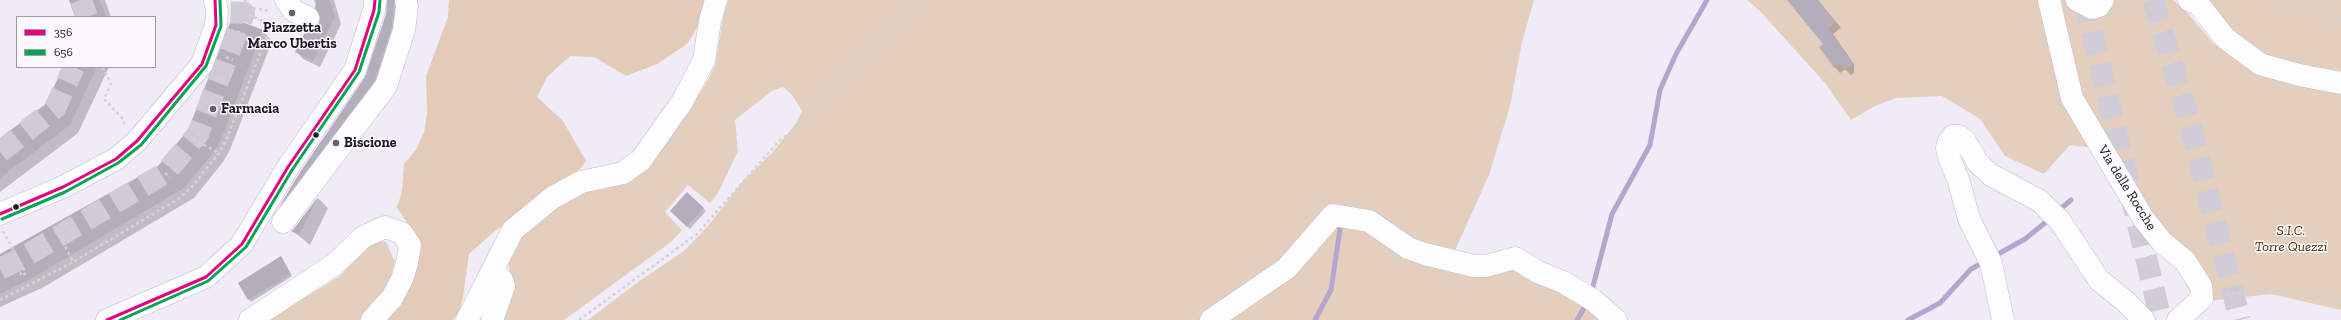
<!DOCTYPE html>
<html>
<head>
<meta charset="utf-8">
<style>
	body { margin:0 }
	#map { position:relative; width:2341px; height:320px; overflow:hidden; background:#f0ecf7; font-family:"Zilla Slab",serif }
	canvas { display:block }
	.legend { position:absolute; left:16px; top:16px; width:140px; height:52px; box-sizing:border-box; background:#faf8fd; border:1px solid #a09ea4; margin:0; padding:5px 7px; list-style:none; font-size:12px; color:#1a171f }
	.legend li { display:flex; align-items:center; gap:8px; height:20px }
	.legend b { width:20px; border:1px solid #a09ea4 }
</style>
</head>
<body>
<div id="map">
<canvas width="2341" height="320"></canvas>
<ul class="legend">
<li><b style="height:5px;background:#e5007d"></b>356</li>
<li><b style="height:5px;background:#00a651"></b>656</li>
</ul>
</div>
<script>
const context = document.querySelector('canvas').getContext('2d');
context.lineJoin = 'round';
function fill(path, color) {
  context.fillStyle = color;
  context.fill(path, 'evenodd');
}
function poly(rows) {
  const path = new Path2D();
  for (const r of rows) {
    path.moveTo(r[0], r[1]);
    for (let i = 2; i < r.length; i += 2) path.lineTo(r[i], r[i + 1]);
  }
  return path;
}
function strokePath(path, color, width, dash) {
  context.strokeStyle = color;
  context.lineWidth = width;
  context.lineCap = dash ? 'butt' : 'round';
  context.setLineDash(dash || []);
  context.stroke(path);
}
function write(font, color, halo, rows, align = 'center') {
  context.font = font + ' "Zilla Slab",serif';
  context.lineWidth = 3;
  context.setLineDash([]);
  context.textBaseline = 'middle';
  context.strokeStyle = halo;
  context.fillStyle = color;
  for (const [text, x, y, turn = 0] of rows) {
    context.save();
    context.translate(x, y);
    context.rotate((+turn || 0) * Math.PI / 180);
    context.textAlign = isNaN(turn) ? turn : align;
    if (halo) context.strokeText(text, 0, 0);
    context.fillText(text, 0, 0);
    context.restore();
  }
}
fill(poly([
	[728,0,1534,0,1522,42,1510,106,1489,175,1448,266,1520,267,1609,320,588,320,638,282,684,251,708,226,743,181,772,153,797,122,802,111,792,95,783,87,772,91,735,120,738,151,718,193,710,203,688,185,665,212,682,230,671,242,564,320,502,320,511,281,507,253,525,229,556,206,669,135,704,87,715,66,723,18],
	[1747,0,2173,0,2184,9,2213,43,2271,80,2272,71,2188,0,2341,0,2341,310,2271,294,2198,302,2185,284,2184,273,2093,148,2070,145,2044,174,2005,156,1980,119,1942,96,1896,98,1875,106,1851,120,1825,83,1759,10],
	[375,240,386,242,395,262,386,293,380,302,360,320,268,320,340,276]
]), '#e4cfbe');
fill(poly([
	[449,0,706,0,699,25,687,44,657,64,626,76,594,57,570,56,547,77,537,97,563,121,586,161,580,169,562,180,532,209,496,230,469,254,463,297,460,310,453,320,384,320,414,232,397,208,402,191,404,164,416,150,424,132,427,114,426,76,448,17]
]), '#e3cbb7');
fill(poly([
	[70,0,105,0,111,17,76,17],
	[314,0,334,0,341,24,320,67,303,59,297,52,316,29,322,18],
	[387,0,410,0,385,91,290,217,280,207,299,174,366,77,387,14],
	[1789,0,1818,0,1841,28,1833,34,1854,64,1854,73,1851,75,1845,69,1840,73,1835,67,1825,44],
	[232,19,263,31,272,41,230,150,223,162,194,198,44,287,0,307,0,255,158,167,189,130],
	[64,67,109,67,78,133,0,192,0,139,46,104],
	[687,194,706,211,690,229,671,211],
	[318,198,328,208,310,245,293,231],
	[281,258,292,276,251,302,249,299]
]), '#0003');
strokePath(poly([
	[2058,211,2071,200],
	[1993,257,2025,239,2051,218],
	[1591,294,1612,214,1650,145,1660,90,1676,54,1707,0],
	[1315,320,1331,290,1340,229],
	[1577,320,1587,303],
	[1908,320,1940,303,1971,269,1984,262]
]), '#b4a6ce', 5);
fill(poly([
	[69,0,100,0,106,17,75,17],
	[316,0,330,0,335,17,313,61,295,52,304,34,319,24,320,17,315,8],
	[387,0,394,0,392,27,375,80,279,207,299,174,365,77,386,14],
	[1787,0,1818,0,1836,22,1828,28,1853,64,1845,70,1840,64,1834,68,1819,47,1823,44],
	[232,18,263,30,221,140,214,152,184,188,34,277,0,294,0,254,158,166,188,130],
	[63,67,97,67,70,125,0,178,0,138,46,104],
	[687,192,704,208,687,227,670,211],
	[318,197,299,235,291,231,293,230],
	[281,256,291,274,248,300,238,283]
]), '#b3adbc');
strokePath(poly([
	[81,0,87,17],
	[0,152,55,108,74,67],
	[0,269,22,258,165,173,198,134,244,13,217,12]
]), '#d0ccd7', 22, [22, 11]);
strokePath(poly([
	[2084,0,2161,320],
	[2153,0,2192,131,2240,320]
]), '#d0ccd7', 22, [22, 11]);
const minor = poly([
	[286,0,293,10,308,18],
	[2049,0,2072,98,2143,218,2162,242,2185,261,2201,286,2202,298,2178,320],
	[2077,0,2092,8,2099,6,2103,0],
	[2189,0,2199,5,2225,38,2260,64,2299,75,2341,83],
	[0,214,63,187,116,159,137,141,202,64,216,25,217,12,215,0],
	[283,222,386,86,404,30,407,7,406,0],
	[492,271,502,280,504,286,492,320],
	[107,320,206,277,242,244,288,167,355,70,374,10,375,0],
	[250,320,335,264,363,237,385,227,402,233,410,245,407,263,402,279,392,298,372,320],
	[467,320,513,230,552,198,581,182,623,173,641,160,682,102,704,60,710,21,716,0],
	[1211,320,1287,268,1333,215,1369,221,1408,248,1425,254,1474,266,1486,266,1515,258,1538,272,1563,282,1593,300,1616,320],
	[2003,320,1991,263,1969,219,1959,182,1949,157,1947,148,1949,141,1953,136,1959,136,1965,141,1978,163,1991,175,2040,201,2060,221,2099,280,2125,301,2144,320]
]);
strokePath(minor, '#c2bfc9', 23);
strokePath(poly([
	[244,0,253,8,270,11],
	[2271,0,2283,6,2341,20],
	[237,31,244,34],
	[226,57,233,60],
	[102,67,111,83,104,99,122,118,125,125],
	[217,79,224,82],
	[210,100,216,102],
	[198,134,204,136],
	[193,139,219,153],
	[165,173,170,177],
	[129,195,132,201],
	[104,210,109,217],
	[70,230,74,239],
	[3,231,26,273,22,276,15,262],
	[60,236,73,262],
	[42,245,46,253],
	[2220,295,2268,289,2290,291,2325,300,2341,302],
	[0,300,73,262,178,199,191,188,219,153,227,138,269,31,270,24,244,13],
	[579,320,697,234,779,141,812,118,829,90,919,0]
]), '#d3d2d5', 2.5, [3, 3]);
strokePath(minor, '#fdfcfe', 22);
strokePath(poly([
	[0,214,63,187,116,159,137,141,202,64,216,25,215,0],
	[107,320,206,277,242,244,288,167,355,70,374,10,375,0]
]), '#e5007d', 3);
strokePath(poly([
	[2,219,65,192,118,163,141,145,206,66,221,26,220,0],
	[120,320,208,281,246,247,292,170,359,72,379,12,380,0]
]), '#00a651', 3);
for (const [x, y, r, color] of [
	[292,13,4,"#65626b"],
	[213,109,4,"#65626b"],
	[316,135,3.5,"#1a171f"],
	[336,143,4,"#65626b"],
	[16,207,3.5,"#1a171f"]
]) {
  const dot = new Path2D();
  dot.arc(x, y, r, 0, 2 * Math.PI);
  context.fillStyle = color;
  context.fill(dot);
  strokePath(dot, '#faf8fd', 1.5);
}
write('bold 14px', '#1a171f', '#faf8fd', [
	["Piazzetta",292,28,"center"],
	["Marco Ubertis",292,44,"center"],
	["Farmacia",221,109],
	["Biscione",344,143]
], 'left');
write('14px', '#1a171f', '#faf8fd', [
	["Via delle Rocche",2127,188,58]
]);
write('italic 14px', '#472c05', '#faf8fd', [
	["S.I.C.",2291,231],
	["Torre Quezzi",2291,247]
]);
</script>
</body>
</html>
